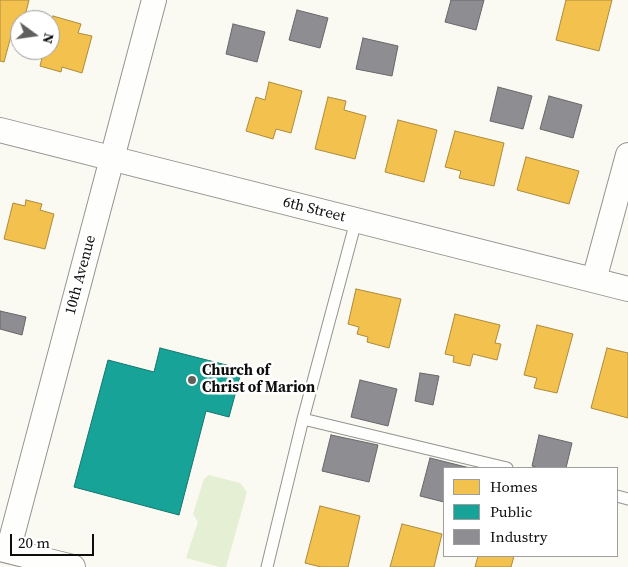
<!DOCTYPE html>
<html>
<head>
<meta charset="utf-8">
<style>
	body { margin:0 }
	#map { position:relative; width:628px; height:567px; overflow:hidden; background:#faf9f2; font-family:"Source Serif 4",serif }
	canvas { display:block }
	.legend { position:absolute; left:443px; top:467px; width:175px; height:90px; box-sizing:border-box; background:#fff; border:1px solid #9e9e9e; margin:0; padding:6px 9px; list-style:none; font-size:15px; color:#0d0d0d }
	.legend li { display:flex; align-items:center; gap:10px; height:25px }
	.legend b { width:25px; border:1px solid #9e9e9e }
	.north { position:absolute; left:10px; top:10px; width:50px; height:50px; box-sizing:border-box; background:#fff; border:1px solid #9e9e9e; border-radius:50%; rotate:104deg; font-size:14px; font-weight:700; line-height:20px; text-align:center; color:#0d0d0d }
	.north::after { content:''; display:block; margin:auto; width:18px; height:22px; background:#60605d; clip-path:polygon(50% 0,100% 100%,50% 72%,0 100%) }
	.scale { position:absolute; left:10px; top:534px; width:84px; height:22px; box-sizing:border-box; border:2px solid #0d0d0d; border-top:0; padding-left:6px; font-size:15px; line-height:18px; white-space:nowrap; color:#0d0d0d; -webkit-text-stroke:4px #fff; paint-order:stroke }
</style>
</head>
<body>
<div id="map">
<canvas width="628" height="567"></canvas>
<ul class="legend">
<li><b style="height:14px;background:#f2c14e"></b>Homes</li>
<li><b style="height:14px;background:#17a398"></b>Public</li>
<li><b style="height:14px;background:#8d8d92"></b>Industry</li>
</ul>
<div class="north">N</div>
<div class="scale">20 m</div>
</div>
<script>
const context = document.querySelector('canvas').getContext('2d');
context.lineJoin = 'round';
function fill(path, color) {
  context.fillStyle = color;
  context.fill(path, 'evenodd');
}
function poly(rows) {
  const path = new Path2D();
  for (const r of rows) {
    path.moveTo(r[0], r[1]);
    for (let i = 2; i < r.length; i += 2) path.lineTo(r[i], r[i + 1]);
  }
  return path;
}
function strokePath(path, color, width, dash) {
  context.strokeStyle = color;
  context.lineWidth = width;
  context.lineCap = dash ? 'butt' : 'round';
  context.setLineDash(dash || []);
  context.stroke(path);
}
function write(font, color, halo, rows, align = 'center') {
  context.font = font + ' "Source Serif 4",serif';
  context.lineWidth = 5;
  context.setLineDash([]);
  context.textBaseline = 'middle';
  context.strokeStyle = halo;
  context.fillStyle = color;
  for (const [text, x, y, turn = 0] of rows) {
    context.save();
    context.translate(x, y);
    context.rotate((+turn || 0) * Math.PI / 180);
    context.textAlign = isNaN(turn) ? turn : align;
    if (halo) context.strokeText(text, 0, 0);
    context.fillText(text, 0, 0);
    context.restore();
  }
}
fill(poly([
	[209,475,240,483,247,492,226,567,220,567,186,558,198,522,193,514,204,479]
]), '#e5efd4');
const homes = poly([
	[0,0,29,0,24,20,20,20,20,38,11,36,4,62,0,61,0,0],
	[566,0,612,0,599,51,556,40,566,0],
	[53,16,81,24,78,33,92,36,82,73,62,67,61,72,40,66,44,50,50,50,50,28,53,16],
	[269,82,302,91,291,133,276,129,273,139,246,131,256,97,265,100,269,82],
	[328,97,346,101,344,110,366,116,355,159,315,149,328,97],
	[398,120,437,130,424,182,385,172,398,120],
	[455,131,504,143,494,186,459,178,461,171,445,167,455,131],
	[526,157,579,171,569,204,517,190,526,157],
	[26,200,42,204,40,210,54,214,45,249,4,239,13,203,25,206,26,200],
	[356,289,401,299,389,348,367,342,368,337,357,334,359,327,348,324,356,289],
	[455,314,500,325,495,343,501,344,497,360,473,354,470,366,453,362,454,356,445,354,455,314],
	[537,325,573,334,557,393,534,388,537,378,524,375,537,325],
	[607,348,628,353,628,418,591,408,607,348],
	[320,506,360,516,348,567,321,567,305,563,320,506],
	[402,524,442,534,434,567,390,567,402,524],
	[478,556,514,556,511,567,475,567,478,556]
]);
fill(homes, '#f2c14e');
strokePath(homes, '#ad8b3a', 1);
const public = poly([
	[160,348,242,369,229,417,206,411,179,515,74,487,108,360,154,372,160,348]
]);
fill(public, '#17a398');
strokePath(public, '#14766e', 1);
const industry = poly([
	[451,0,484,0,476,30,445,22,451,0],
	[297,10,328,18,320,48,289,40,297,10],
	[233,24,265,32,257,62,226,54,233,24],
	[363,38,398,46,392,76,356,69,363,38],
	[498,87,532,96,523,129,490,121,498,87],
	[549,96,582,105,573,138,540,129,549,96],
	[0,311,26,317,22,335,0,329,0,311],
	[420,373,439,376,433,405,415,401,420,373],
	[360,380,397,389,388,426,351,417,360,380],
	[331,435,378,445,369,482,322,471,331,435],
	[539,435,572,443,566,468,539,468,532,466,539,435],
	[430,458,470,468,444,468,444,502,420,496,430,458]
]);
fill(industry, '#8d8d92');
strokePath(industry, '#67676a', 1);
const service = poly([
	[303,419,507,468],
	[617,496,628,499],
	[267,567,303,419,356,221]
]);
const minor = poly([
	[0,130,628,289],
	[594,280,628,155],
	[0,549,73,567],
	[8,551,154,0]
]);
strokePath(service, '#949390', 13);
strokePath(minor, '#949390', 26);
strokePath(service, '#fefefd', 11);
strokePath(minor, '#fefefd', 24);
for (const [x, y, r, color] of [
	[192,380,5,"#60605d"]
]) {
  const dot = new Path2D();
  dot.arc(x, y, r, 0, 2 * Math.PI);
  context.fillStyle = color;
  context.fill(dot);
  strokePath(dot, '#fff', 2);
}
write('15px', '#0d0d0d', '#fff', [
	["6th Street",314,210,14],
	["10th Avenue",81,275,-75]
]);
write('bold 15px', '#0d0d0d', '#fff', [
	["Church of",202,371],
	["Christ of Marion",202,388]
], 'left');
</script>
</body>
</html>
